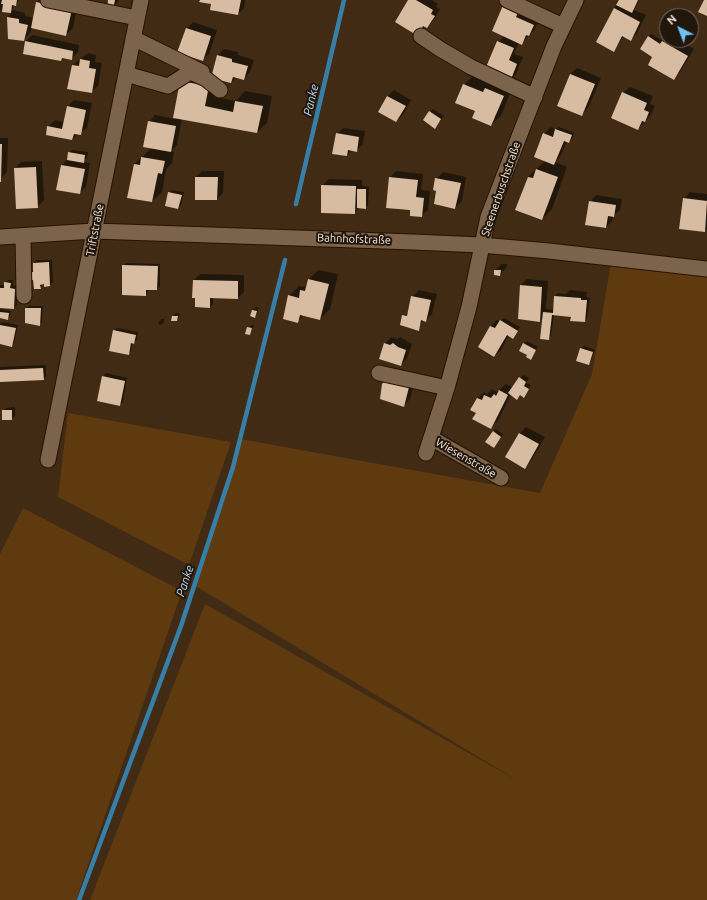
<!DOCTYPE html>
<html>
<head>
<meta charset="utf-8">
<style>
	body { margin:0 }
	#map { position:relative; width:707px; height:900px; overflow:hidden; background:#412b15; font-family:Ubuntu,sans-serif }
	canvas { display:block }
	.north { position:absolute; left:659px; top:8px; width:40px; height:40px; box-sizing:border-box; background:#20160c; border:1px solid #766a5e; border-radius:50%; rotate:318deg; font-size:11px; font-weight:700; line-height:16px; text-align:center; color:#f6e7da }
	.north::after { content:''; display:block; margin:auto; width:14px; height:18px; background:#6fc2f4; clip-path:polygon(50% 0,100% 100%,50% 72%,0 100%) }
</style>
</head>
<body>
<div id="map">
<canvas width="707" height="900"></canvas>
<div class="north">N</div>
</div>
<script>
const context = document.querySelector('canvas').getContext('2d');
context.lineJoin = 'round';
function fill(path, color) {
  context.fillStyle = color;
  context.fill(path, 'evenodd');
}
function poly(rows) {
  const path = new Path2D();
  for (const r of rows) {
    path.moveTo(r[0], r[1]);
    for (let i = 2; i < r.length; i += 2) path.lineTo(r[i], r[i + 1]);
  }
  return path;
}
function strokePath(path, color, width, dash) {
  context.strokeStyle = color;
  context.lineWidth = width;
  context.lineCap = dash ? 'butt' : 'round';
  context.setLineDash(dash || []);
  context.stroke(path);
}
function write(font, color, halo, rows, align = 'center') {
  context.font = font + ' Ubuntu,sans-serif';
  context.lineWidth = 4;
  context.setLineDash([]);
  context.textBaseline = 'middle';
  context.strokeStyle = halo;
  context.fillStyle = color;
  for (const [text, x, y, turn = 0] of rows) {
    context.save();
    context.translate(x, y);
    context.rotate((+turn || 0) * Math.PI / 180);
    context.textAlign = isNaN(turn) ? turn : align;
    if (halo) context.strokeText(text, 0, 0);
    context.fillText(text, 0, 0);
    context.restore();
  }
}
fill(poly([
	[611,263,707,270,707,900,90,900,205,604,520,782,194,585,240,439,540,493,592,374],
	[68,413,231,442,189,565,58,497],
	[23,508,182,591,76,900,0,900,0,554]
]), '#5f3a0f');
fill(poly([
	[0,0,19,0,16,5,14,5,12,10,25,13,25,16,34,18,37,2,39,0,63,0,78,3,73,28,66,35,32,27,30,33,24,40,9,38,8,17,12,12,4,11,4,6,0,11],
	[110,0,119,0,113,8],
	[201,0,245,0,244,8,238,14],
	[409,0,432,0,438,4,436,7,440,9,434,20,427,27,425,26,417,34],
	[620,0,639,0,634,10,646,15,637,33,630,40,624,36,614,50,614,9],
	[505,4,540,18,535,29,522,43,519,42,514,54,523,57,516,74,510,81,498,42,504,36],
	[193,22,217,30,209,54,202,60,188,55,183,60,177,57,187,28],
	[651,34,663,41,667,37,667,40,678,40,694,49,680,72,674,79,656,53,648,37],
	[32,35,79,45,78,52,71,59,64,57,61,60,26,41],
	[224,49,238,52,238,55,254,60,250,72,244,78,237,77,231,82,217,79,214,97,236,101,245,91,272,96,267,123,257,132,182,118,177,145,171,151,174,152,172,163,166,169,162,192,152,201,134,164,152,148,149,122,155,115,174,119,181,81,212,76,218,55],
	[88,53,96,55,95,62,102,63,98,86,91,92,73,65],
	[577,68,601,78,588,108,582,115,570,74],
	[474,75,513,86,501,116,491,125,476,111,464,85],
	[630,87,653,96,650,104,655,106,651,115,638,129,623,93],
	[394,90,411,100,403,115,396,121,379,111,388,96],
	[74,100,92,103,87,128,72,139,48,127,55,120,64,122,68,106],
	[433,109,444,116,435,127,430,112],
	[551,127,556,130,559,127,574,133,572,139,569,142,567,141,560,157,555,162,567,167,552,209,542,219,528,177,546,160,544,134],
	[343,128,365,131,363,144,357,150,352,150,347,155,337,134],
	[0,138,8,138,7,172,1,178],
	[72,150,88,152,87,158,83,162,90,163,86,187,79,193,62,165,68,159,69,153],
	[42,161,44,200,37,207,15,168,21,162],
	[202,171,224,171,223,193,217,199,196,199,196,177],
	[396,171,423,174,421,190,430,191,428,210,421,216,411,209,387,207,390,177],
	[443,172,466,177,462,201,455,208,437,190,436,179],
	[329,179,362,180,362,186,369,187,368,205,365,208,360,207,355,213,322,186],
	[172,190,184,192,181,205,178,208,169,192],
	[690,192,707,194,707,229,704,231,684,199],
	[596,195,622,199,620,210,613,216,612,221,606,227,590,202],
	[36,260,52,260,53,282,50,285,43,284,40,288,29,273,34,270,34,263],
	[126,263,160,264,160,286,157,289,149,289,146,295,123,266],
	[502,264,507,264,506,268,500,275,495,270],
	[318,270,338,274,330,309,320,319,304,315,298,321,289,296,299,286,305,287,309,279],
	[200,274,244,275,244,292,238,298,213,298,213,304,210,307,194,280],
	[527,279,548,281,546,309,554,310,555,296,558,293,566,294,570,290,587,292,586,297,590,298,587,318,584,321,572,316,554,314,551,336,548,339,544,317,540,321,521,285],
	[8,280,13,280,13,286,18,286,17,305,14,308,0,307,0,285,5,285],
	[419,290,437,294,432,314,426,320,423,320,418,329,403,316,408,313,412,297],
	[29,306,43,306,42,322,39,325,26,308],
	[256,307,259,308,255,317,253,310],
	[0,309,11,311,10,316,7,319,0,317],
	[176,313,180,314,177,320,173,316],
	[504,318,520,327,513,337,509,335,501,350,494,356,479,347,491,326,497,320,500,321],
	[161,319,164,319,164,322,161,325,158,324],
	[2,322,18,325,14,343,11,346,0,343,0,324],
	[251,325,254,325,250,334,248,328],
	[117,328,138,332,137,340,133,342,131,351,128,354,114,331],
	[391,337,397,339,400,337,412,344,407,358,401,365,385,344],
	[527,341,538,347,531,359,524,344],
	[584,346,595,350,591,361,588,364,581,349],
	[46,365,46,376,44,379,0,378,0,367],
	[106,373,127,378,123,402,120,405,98,400,103,376],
	[523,375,529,378,526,383,531,385,526,393,521,395,517,399,511,394,498,421,491,427,477,413,478,398,484,392,487,394,492,389,497,392,506,384,513,388],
	[415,381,410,399,403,406,381,399],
	[15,407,15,416,12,419,3,419,3,411,6,408],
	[526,427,545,437,531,461,525,467,506,457,520,433],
	[496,429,503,434,494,447,493,432]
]), '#0007');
strokePath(poly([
	[296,204,344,0],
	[79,900,181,626,233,467,285,260]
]), '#367fa8', 4.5);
fill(poly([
	[2,0,17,0,16,6,12,5,11,13,2,12,3,4,1,4],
	[108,0,115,0,113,10,107,9],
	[200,0,241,0,238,15,210,10,211,4,199,2],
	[408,0,416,0,433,10,431,14,435,16,427,28,423,26,418,36,395,22],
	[619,0,638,0,632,13,616,5],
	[704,0,707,0,707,16,698,12],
	[36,2,72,9,66,36,31,28],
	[504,3,519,10,516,17,534,25,529,36,526,35,522,45,492,31],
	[614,8,640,22,631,41,622,36,614,52,596,42],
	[7,17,19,19,19,23,28,25,24,41,8,39],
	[186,28,211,36,203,61,185,55,184,61,175,58],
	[648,36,660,44,662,41,688,56,674,80,648,65,652,57,640,49],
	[25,41,73,51,72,60,62,58,61,61,23,54],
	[497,41,514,48,509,60,517,64,510,82,484,72],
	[217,55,232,59,232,62,248,66,244,80,233,77,231,83,211,78],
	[80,59,90,61,89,68,96,69,92,93,67,89,72,65,79,66],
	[570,74,595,84,582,116,557,106],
	[180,81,209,86,205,106,233,112,235,101,263,106,257,133,173,118],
	[463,84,483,92,485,88,504,96,491,126,472,118,475,111,455,103],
	[622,92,647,103,644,110,649,112,645,122,642,121,638,130,611,118],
	[387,96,406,106,396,122,378,112],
	[67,106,86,110,81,135,74,134,72,140,46,135,47,126,62,129],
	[429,111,441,119,435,129,423,120],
	[148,121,176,126,171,152,143,147],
	[555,129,572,135,569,143,564,141,554,165,534,157,543,133,553,137],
	[336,133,359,137,357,152,348,150,347,156,332,154],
	[0,144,2,144,1,182,0,182],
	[68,152,85,155,84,163,67,160],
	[141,157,165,161,162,174,158,173,152,202,127,198,134,164,140,165],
	[61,165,85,169,80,194,56,190],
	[36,167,38,208,16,209,14,168],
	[536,169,558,177,542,220,515,210,528,177,533,178],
	[195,177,218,177,217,200,195,200],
	[389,177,418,180,416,197,424,198,422,217,410,216,410,210,386,208],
	[435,178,461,183,455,209,434,204,436,191,433,190],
	[321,185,356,186,355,214,321,213],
	[357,189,366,189,366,209,357,208],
	[168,192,182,195,178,209,165,206],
	[683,198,707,201,705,232,679,229],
	[589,201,616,205,614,217,608,216,606,228,585,225],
	[49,262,50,286,44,287,44,284,40,285,41,289,34,289,33,280,29,280,28,273,33,272,33,263],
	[122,265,158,266,157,290,146,290,146,296,122,295],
	[494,270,501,270,500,276,494,275],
	[308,279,329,284,320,320,300,315,298,323,283,319,288,295,299,298,300,290,305,291],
	[193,280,238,281,238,299,210,298,210,308,195,307,195,298,192,298],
	[4,282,11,283,10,288,15,289,14,309,0,308,0,288,4,288],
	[520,285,542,287,540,322,518,319],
	[411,296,431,300,426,322,421,320,419,331,400,325,402,315,407,316],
	[554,296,581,298,581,300,587,300,585,322,570,321,571,317,552,315,549,340,540,339,543,312,553,313],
	[25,308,41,308,40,326,25,323],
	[252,310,257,311,255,318,250,316],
	[0,312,9,313,8,320,0,318],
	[172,316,178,316,177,321,171,321],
	[500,320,518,331,513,339,507,335,494,357,478,347,490,326,495,328],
	[0,325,16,328,12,347,0,344],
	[247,327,252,328,250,335,245,334],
	[113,330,136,335,134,344,131,343,129,355,109,351],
	[384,343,390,345,393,343,398,347,406,350,401,366,379,359],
	[523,343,536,350,531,360,526,357,527,355,519,351],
	[580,348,593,352,589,365,576,361],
	[43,368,44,380,0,382,0,370],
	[102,376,125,381,120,406,97,401],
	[519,377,526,382,524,386,529,389,524,398,520,395,517,400,508,393],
	[386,380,409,387,404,407,380,399,382,384],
	[499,390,508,395,491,429,472,419,476,413,470,410,477,398,482,400,484,395,491,398,494,394,496,396],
	[2,410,12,410,12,420,2,420],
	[493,431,501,437,494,448,485,442],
	[519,433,539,444,525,469,505,457]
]), '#d7bca1');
const minor = poly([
	[48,0,137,18],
	[507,0,563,26],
	[421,36,440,49,471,67,535,97],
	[133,38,202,72],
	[126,74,168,86,190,72,206,79,220,90],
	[23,236,24,296],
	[0,237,94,231,413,242,481,245,549,251,707,269],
	[379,373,447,388],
	[431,438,501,478],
	[426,453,447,388,469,307,488,217,554,46,576,0],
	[48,460,141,0]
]);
strokePath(minor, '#271300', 17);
strokePath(minor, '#7c634b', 15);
write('11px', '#f6e7da', '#20160c', [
	["Steenerbuschstraße",501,189,-71],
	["Triftstraße",95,230,-79],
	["Bahnhofstraße",354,239,2],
	["Wiesenstraße",466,458,30]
]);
write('italic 12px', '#b9ddf5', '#20160c', [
	["Panke",311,100,-77],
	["Panke",185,581,-72]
]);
</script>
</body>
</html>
